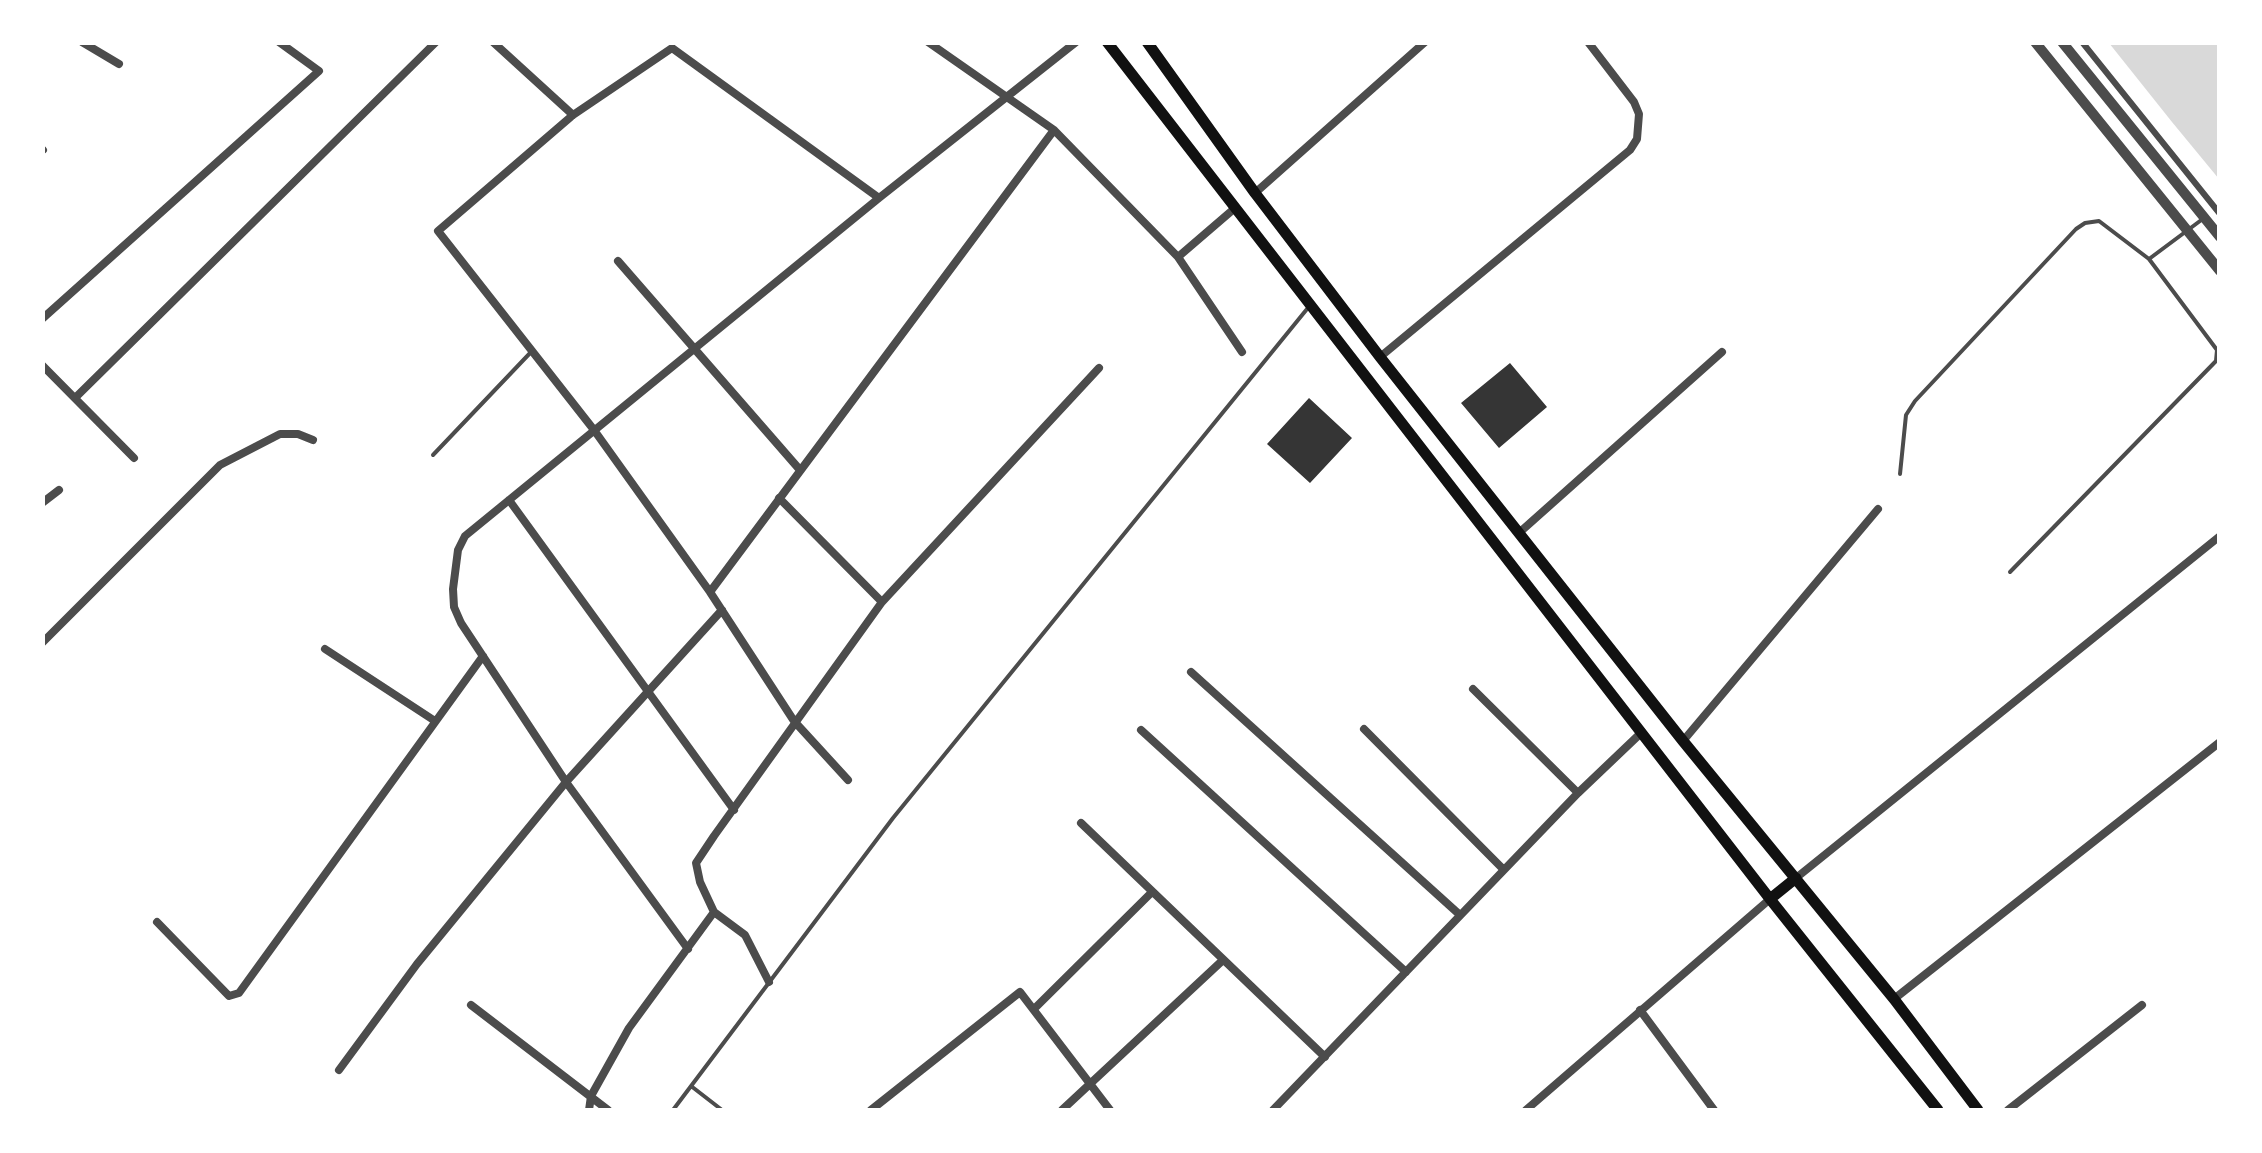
<!DOCTYPE html>
<html>
<head>
<meta charset="utf-8">
<style>
	body { margin:0 }
	#map { position:relative; width:2262px; height:1153px; overflow:hidden; background:#fff; font-family:"Archivo Narrow",sans-serif }
	canvas { display:block }
	.frame { position:absolute; inset:0; border:45px solid #fff; pointer-events:none }
</style>
</head>
<body>
<div id="map">
<canvas width="2262" height="1153"></canvas>
<div class="frame"></div>
</div>
<script>
const context = document.querySelector('canvas').getContext('2d');
context.lineJoin = 'round';
function fill(path, color) {
  context.fillStyle = color;
  context.fill(path, 'evenodd');
}
function poly(rows) {
  const path = new Path2D();
  for (const r of rows) {
    path.moveTo(r[0], r[1]);
    for (let i = 2; i < r.length; i += 2) path.lineTo(r[i], r[i + 1]);
  }
  return path;
}
function strokePath(path, color, width, dash) {
  context.strokeStyle = color;
  context.lineWidth = width;
  context.lineCap = dash ? 'butt' : 'round';
  context.setLineDash(dash || []);
  context.stroke(path);
}
fill(poly([
	[2109,43,2219,43,2219,179,2172,122]
]), '#d9d9d9');
fill(poly([
	[1510,363,1547,407,1499,448,1461,403],
	[1309,398,1352,438,1310,483,1267,444]
]), '#353535');
strokePath(poly([
	[2149,259,2204,218],
	[433,455,532,351],
	[1900,474,1906,415,1915,401,2076,229,2085,223,2099,221,2149,259,2217,350,2216,361,2010,572],
	[691,1086,722,1110],
	[673,1110,893,818,1307,309]
]), '#4c4c4c', 4);
strokePath(poly([
	[2082,42,2220,214]
]), '#4c4c4c', 6);
strokePath(poly([
	[82,42,119,64],
	[493,42,573,115],
	[928,42,1054,130,1178,257,1242,352],
	[42,149,43,150],
	[1255,193,1425,42],
	[1178,257,1235,208],
	[618,261,800,470],
	[42,319,319,71,279,42],
	[1380,357,1630,150,1637,139,1639,114,1634,102,1588,42],
	[42,365,134,458],
	[75,398,436,42],
	[779,498,882,602],
	[509,500,734,810],
	[42,503,59,490],
	[1520,532,1722,352],
	[710,592,1054,130],
	[42,643,220,465,280,434,298,434,313,440],
	[325,649,435,721],
	[1191,672,1460,915],
	[1473,689,1578,793],
	[1364,729,1504,870],
	[1141,730,1406,972],
	[1683,741,1878,509],
	[848,780,794,721,710,592,594,430,438,231,573,115,672,48,879,198],
	[1081,823,1325,1057],
	[1796,878,2220,536],
	[714,912,745,935,769,982],
	[157,922,229,996,239,993,483,656],
	[688,949,566,782,461,623,454,607,453,589,458,550,465,536,879,198,1076,42],
	[1894,999,2220,742],
	[471,1005,608,1110],
	[1034,1009,1152,892],
	[1640,1010,1714,1110],
	[339,1070,417,964,566,782,722,610],
	[589,1110,591,1096,629,1028,714,912,700,882,696,863,714,836,882,602,1099,368],
	[871,1110,1020,992,1110,1110],
	[1062,1110,1223,960],
	[1273,1110,1578,793,1642,732],
	[1526,1110,1770,899],
	[2008,1110,2142,1005]
]), '#4c4c4c', 8);
strokePath(poly([
	[2035,42,2220,271],
	[2062,42,2220,237]
]), '#4c4c4c', 10);
strokePath(poly([
	[1107,42,1770,899,1938,1110],
	[1147,42,1255,193,1380,357,1683,741,1894,999,1978,1110],
	[1770,899,1796,878]
]), '#111', 11);
</script>
</body>
</html>
